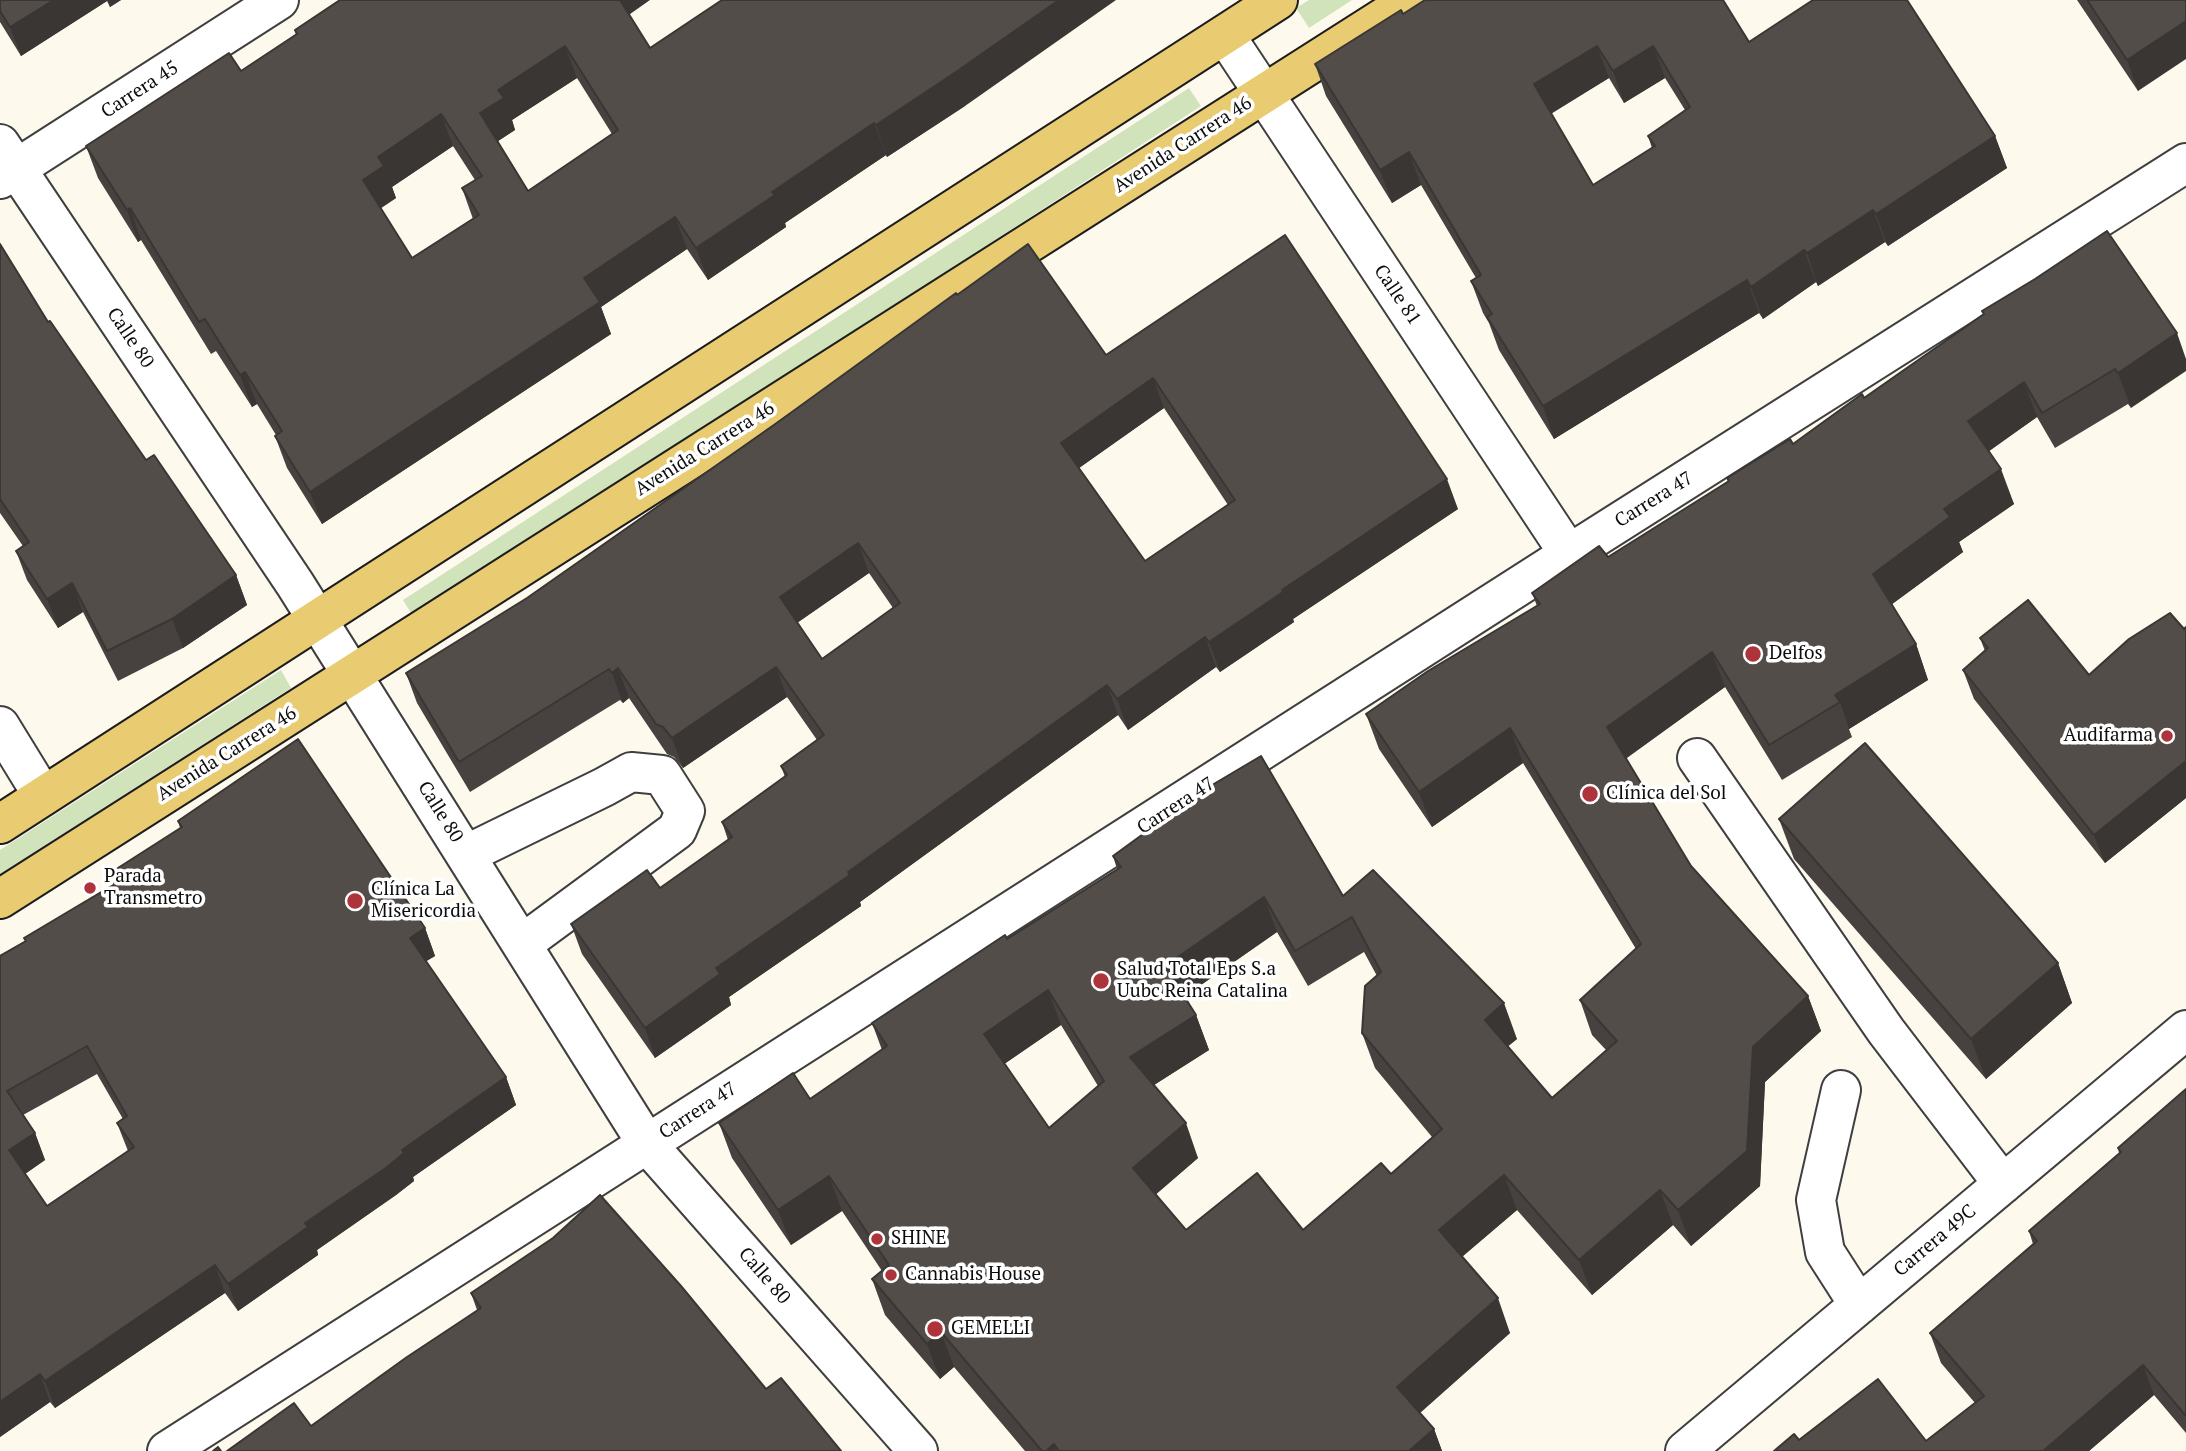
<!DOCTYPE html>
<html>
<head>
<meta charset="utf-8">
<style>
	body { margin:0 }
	canvas { display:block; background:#fdfaed }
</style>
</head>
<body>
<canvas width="2186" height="1451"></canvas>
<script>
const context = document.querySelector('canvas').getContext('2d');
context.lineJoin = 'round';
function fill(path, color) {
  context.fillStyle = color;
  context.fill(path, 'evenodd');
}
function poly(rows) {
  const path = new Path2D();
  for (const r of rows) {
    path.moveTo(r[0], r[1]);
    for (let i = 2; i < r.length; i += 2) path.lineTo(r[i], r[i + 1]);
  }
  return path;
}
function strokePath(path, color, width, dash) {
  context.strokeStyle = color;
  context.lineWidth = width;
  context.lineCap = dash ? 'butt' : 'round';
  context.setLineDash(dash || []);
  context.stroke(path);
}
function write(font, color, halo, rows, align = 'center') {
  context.font = font + ' "PT Serif",serif';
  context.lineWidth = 7;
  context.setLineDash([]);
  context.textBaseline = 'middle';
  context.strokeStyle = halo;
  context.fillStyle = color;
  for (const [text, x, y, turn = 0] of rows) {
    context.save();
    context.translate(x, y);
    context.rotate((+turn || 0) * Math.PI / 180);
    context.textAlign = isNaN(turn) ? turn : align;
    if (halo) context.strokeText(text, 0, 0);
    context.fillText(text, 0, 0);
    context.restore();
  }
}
fill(poly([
	[1309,0,1352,0,1309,28,1296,8],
	[1189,88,1201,106,414,618,403,600],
	[281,670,291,688,0,874,0,850]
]), '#d0e3bb');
const minor = poly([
	[1225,35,1569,554],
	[0,144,295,584,647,1144,918,1451],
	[0,179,279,0],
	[0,726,43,796],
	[1697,758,1886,1031,2003,1184],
	[467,854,604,787,631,772,662,775,685,811,677,830,522,944],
	[1841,1090,1816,1200,1825,1252,1859,1305],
	[167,1451,1569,554,2186,163],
	[1685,1451,2186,1030]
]);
const major = poly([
	[0,824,1278,0],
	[0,899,1411,0]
]);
strokePath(minor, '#3f3f3f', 42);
strokePath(major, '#1d1d1d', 42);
strokePath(minor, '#fff', 38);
strokePath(major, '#e9cc72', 38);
fill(poly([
	[0,0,121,0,110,7,107,1,21,56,0,22],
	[2077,0,2186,0,2138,91],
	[629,14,650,48,965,106,887,157,886,155,785,223,786,227,708,280,687,249,601,307,611,334,322,524,287,468,275,436,276,435,257,404,252,407,216,351,211,354,141,240,138,242,98,178,86,146,241,71,296,34,295,30],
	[577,78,612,134,528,191,498,141,515,130,512,120],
	[453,146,475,180,462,188,473,219,412,258,381,208,396,198,392,187],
	[1403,14,1749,42,1995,136,2007,168,1888,246,1885,242,1818,286,1816,282,1763,319,1759,313,1554,439,1499,350,1489,323,1483,313,1471,281,1476,278,1421,185,1392,203,1326,96,1315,64],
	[1609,78,1624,103,1665,78,1685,110,1648,136,1652,148,1593,185,1551,113],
	[2107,231,2131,408,2128,404,2055,448,2037,417,1988,451,2014,504,1959,542,1963,552,1891,605,1916,644,1928,680,1849,729,1852,737,1782,780,1725,687,1626,758,1691,866,1808,996,1821,1031,1765,1082,1760,1186,1691,1246,1673,1225,1592,1295,1517,1210,1462,1257,1510,1333,1419,1413,1434,1429,1442,1451,1025,1451,954,1367,940,1379,885,1315,872,1279,882,1271,842,1211,791,1245,732,1158,719,1123,810,1099,882,1050,872,1023,1117,869,1113,856,1343,896,1517,1039,1507,1047,1552,1098,1606,1050,1592,1035,1580,1000,1636,949,1523,763,1432,827,1379,749,1366,714,1537,606,1532,593,1608,557,1728,482,1727,478,1793,444,1864,398,1984,314,1982,311,2035,279],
	[1277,932,1308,986,1364,952,1377,976,1362,1033,1375,1068,1432,1137,1391,1174,1303,1230,1186,1230,1156,1194,1198,1158,1154,1085,1209,1050,1196,1015,1185,996],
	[1061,1025,1098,1086,1049,1128,1004,1064],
	[0,244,48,322,146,460,236,575,247,605,183,648,118,681,83,612,58,628,27,580,16,551,23,546,0,513],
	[957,295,1106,355,1458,509,1293,619,1294,622,1220,672,1216,667,1128,730,1118,715,860,902,861,906,729,997,731,1005,655,1058,582,954,571,924,660,888,728,840,722,822,785,777,781,766,817,740,787,697,683,768,674,757,667,754,629,698,623,703,620,700,470,792,417,703,406,673,527,598],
	[1164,408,1228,505,1145,561,1079,468],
	[869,573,893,608,822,659,797,623],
	[2186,627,2186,798,2105,863,1974,699,1963,670,1985,651,1980,638,2089,675],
	[1779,819,2058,963,2072,1003,1986,1079,1794,859],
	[178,821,425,928,435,956,426,961,506,1077,516,1105,413,1177,414,1181,396,1195,317,1250,318,1255,238,1311,225,1293,55,1408,50,1402,0,1437,0,956,25,941,111,886,107,875,180,828],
	[97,1074,123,1119,117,1123,128,1151,47,1206,25,1174,45,1160,35,1133,23,1115],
	[2186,1089,2186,1433,2154,1395,2089,1451,1799,1440,1926,1441,1975,1403,1941,1363,1930,1333,2033,1244,2029,1231,2119,1153,2118,1148],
	[471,1293,766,1389,311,1426,477,1310]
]), '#474240');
fill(poly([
	[54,0,107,0,107,1,21,56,10,27],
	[108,0,121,0,110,7],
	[616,0,650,0,623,19],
	[1059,0,1116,0,965,106,887,157,876,125],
	[2186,21,2186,59,2138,91,2127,60],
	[565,46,577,78,512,120,515,130,492,145,480,113,498,90],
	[1597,46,1609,78,1546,117,1534,84],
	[1653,46,1665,78,1624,103,1613,71],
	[441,114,453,146,392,187,396,198,375,212,363,180,378,157],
	[874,123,886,155,785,223,786,227,708,280,696,248,772,192],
	[1995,136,2007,168,1888,246,1876,214],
	[1409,152,1421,185,1392,203,1380,170],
	[130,208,141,240,138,242,127,210],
	[1873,210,1885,242,1818,286,1807,253],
	[675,217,687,249,601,307,611,334,322,524,310,492,584,278],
	[1804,250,1816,282,1763,319,1751,287],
	[1747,280,1759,313,1554,439,1543,406],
	[2177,333,2186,359,2186,371,2131,408,2118,373],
	[245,372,257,404,252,407,240,375],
	[1153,378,1164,408,1072,473,1061,443],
	[2024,382,2037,417,1981,457,1968,421],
	[2001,469,2014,504,1959,542,1963,552,1885,609,1873,574,1944,509],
	[1447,479,1458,509,1293,619,1294,622,1220,672,1209,642,1282,590],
	[858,543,869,573,791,627,780,597],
	[236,575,247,605,183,648,172,619],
	[72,583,83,612,58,628,47,599],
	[1205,637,1216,667,1128,730,1117,699],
	[1916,644,1928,680,1849,729,1840,702,1835,695],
	[1712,652,1725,687,1620,763,1607,727],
	[776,667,787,697,683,768,672,738],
	[618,668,629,698,623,703,612,673],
	[1107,685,1118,715,860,902,861,906,729,997,731,1005,655,1058,645,1028,716,968],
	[1510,728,1523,763,1432,827,1419,792],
	[2186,761,2186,798,2105,863,2094,835],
	[1264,897,1277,932,1178,1001,1165,966],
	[425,928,435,956,420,965,410,938],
	[2058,963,2072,1003,1986,1079,1971,1039],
	[1048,990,1061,1025,997,1069,984,1034],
	[1808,996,1821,1031,1765,1082,1760,1186,1691,1246,1678,1210,1753,1047],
	[1504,1003,1517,1039,1497,1055,1485,1020],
	[1196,1015,1209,1050,1143,1092,1130,1057],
	[506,1077,516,1105,413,1177,414,1181,396,1195,317,1250,318,1255,238,1311,228,1284,402,1150],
	[1186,1123,1198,1158,1146,1203,1133,1168],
	[35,1133,45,1160,19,1178,9,1150],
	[1504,1175,1517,1210,1452,1265,1439,1230],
	[829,1176,842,1211,791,1245,778,1210],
	[1660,1190,1673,1225,1592,1295,1579,1260],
	[215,1265,225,1293,55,1408,45,1381],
	[1498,1298,1510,1333,1410,1422,1397,1387],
	[941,1332,954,1367,940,1379,927,1344],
	[2143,1365,2154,1395,2089,1451,2043,1451],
	[40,1374,50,1402,0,1437,0,1402],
	[1434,1429,1442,1451,1409,1451],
	[1054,1444,1056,1451,1046,1451]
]), '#3a3634');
const building = poly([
	[0,0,54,0,10,27,0,11,0,0],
	[340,0,620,0,650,48,722,0,1059,0,953,74,876,125,874,123,772,192,775,195,696,248,675,217,584,278,600,302,310,492,275,436,282,431,245,372,240,375,205,319,199,322,130,208,127,210,86,146,229,53,241,71,297,34,295,30,340,0],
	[565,46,618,130,528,191,480,113,504,98,498,90,565,46],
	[441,114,482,176,462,188,479,215,412,258,363,180,384,166,378,157,441,114],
	[1425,0,1723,0,1749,42,1813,0,1907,0,1995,136,1876,214,1873,210,1807,253,1804,250,1751,287,1747,280,1543,406,1487,317,1492,314,1471,281,1481,275,1409,152,1380,170,1315,64,1401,10,1403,14,1425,0],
	[1597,46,1613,71,1653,46,1690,107,1648,136,1655,146,1593,185,1534,84,1597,46],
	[2087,0,2186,0,2186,21,2127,60,2087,0],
	[2107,231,2177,333,2118,373,2115,369,2042,413,2024,382,1968,421,2001,469,1944,509,1950,517,1873,574,1916,644,1835,695,1840,702,1769,745,1712,652,1607,727,1691,866,1808,996,1753,1047,1747,1151,1678,1210,1660,1190,1579,1260,1504,1175,1439,1230,1498,1298,1397,1387,1434,1429,1409,1451,1059,1451,1054,1444,1046,1451,1042,1451,941,1332,927,1344,872,1279,889,1265,829,1176,778,1210,719,1123,793,1073,810,1099,887,1046,872,1023,1005,935,1007,939,1121,867,1113,856,1202,791,1261,756,1343,896,1373,870,1504,1003,1485,1020,1552,1098,1617,1041,1580,1000,1641,944,1510,728,1419,792,1366,714,1428,671,1540,604,1532,593,1599,546,1608,557,1729,481,1727,478,1790,439,1793,444,1862,394,1864,398,1984,314,1982,311,2035,279,2107,231],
	[1264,897,1295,951,1352,917,1381,972,1365,986,1362,1033,1442,1129,1391,1174,1381,1163,1303,1230,1257,1173,1186,1230,1133,1168,1186,1123,1130,1057,1196,1015,1165,966,1264,897],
	[1048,990,1104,1081,1049,1128,984,1034,1048,990],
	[1285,235,1447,479,1282,590,1283,592,1209,642,1205,637,1117,699,1107,685,848,872,850,875,716,968,720,974,645,1028,571,924,647,870,660,888,732,837,722,822,787,775,781,766,824,735,776,667,672,738,663,727,656,724,618,668,612,673,609,669,459,762,406,673,527,598,774,425,956,293,957,295,1028,244,1106,355,1285,235],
	[1153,378,1235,500,1145,561,1061,443,1153,378],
	[858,543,900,603,822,659,780,597,858,543],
	[0,244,48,322,50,321,146,460,154,455,236,575,172,619,107,651,72,583,47,599,16,551,29,542,0,499,0,244],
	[2028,600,2089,675,2129,639,2170,613,2184,629,2186,627,2186,761,2094,835,1963,670,1988,648,1980,638,2028,600],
	[298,739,425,928,410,938,506,1077,402,1150,404,1153,386,1168,305,1223,308,1227,228,1284,215,1265,45,1381,40,1374,0,1402,0,956,26,941,24,938,113,885,107,875,182,827,178,821,298,739],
	[87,1046,127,1116,117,1123,134,1147,47,1206,9,1150,35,1133,7,1091,87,1046],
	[1865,743,2058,963,1971,1039,1779,819,1865,743],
	[2186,1089,2186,1416,2143,1365,2043,1451,1774,1451,1794,1434,1799,1440,1878,1379,1926,1441,1984,1396,1930,1333,2037,1241,2029,1231,2121,1152,2118,1148,2186,1089],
	[600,1195,681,1286,766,1389,781,1378,841,1451,227,1451,294,1403,311,1426,407,1357,481,1308,471,1293,553,1238,600,1195],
	[218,1447,221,1451,213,1451,218,1447]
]);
fill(building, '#534d4a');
strokePath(building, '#3a3634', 2);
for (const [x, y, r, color] of [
	[1753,654,9,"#ac343a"],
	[2167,736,7,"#ac343a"],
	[1590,794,9,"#ac343a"],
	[90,888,7,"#ac343a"],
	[355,901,9,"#ac343a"],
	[1101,981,9,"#ac343a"],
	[877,1239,7,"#ac343a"],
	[891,1275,7,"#ac343a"],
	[935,1329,9,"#ac343a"]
]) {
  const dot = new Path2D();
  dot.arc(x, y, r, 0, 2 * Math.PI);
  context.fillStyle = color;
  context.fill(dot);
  strokePath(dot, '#fff', 2.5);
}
write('19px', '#0c0c0c', '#fff', [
	["Carrera 45",140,90,-33],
	["Avenida Carrera 46",1183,145,-33],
	["Calle 81",1397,295,56],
	["Calle 80",130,338,56],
	["Avenida Carrera 46",705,449,-32],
	["Carrera 47",1654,500,-32],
	["Avenida Carrera 46",227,754,-32],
	["Carrera 47",1176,806,-33],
	["Calle 80",440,812,58],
	["Carrera 47",698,1111,-33],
	["Carrera 49C",1935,1241,-40],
	["Calle 80",764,1276,49]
]);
write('19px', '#0c0c0c', '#fff', [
	["Delfos",1769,654],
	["Audifarma",2153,736,"right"],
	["Clínica del Sol",1606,794],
	["Parada",104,877],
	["Transmetro",104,899],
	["Clínica La",371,890],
	["Misericordia",371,912],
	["Salud Total Eps S.a",1117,970],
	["Uubc Reina Catalina",1117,992],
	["SHINE",891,1239],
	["Cannabis House",905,1275],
	["GEMELLI",951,1329]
], 'left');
</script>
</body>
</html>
